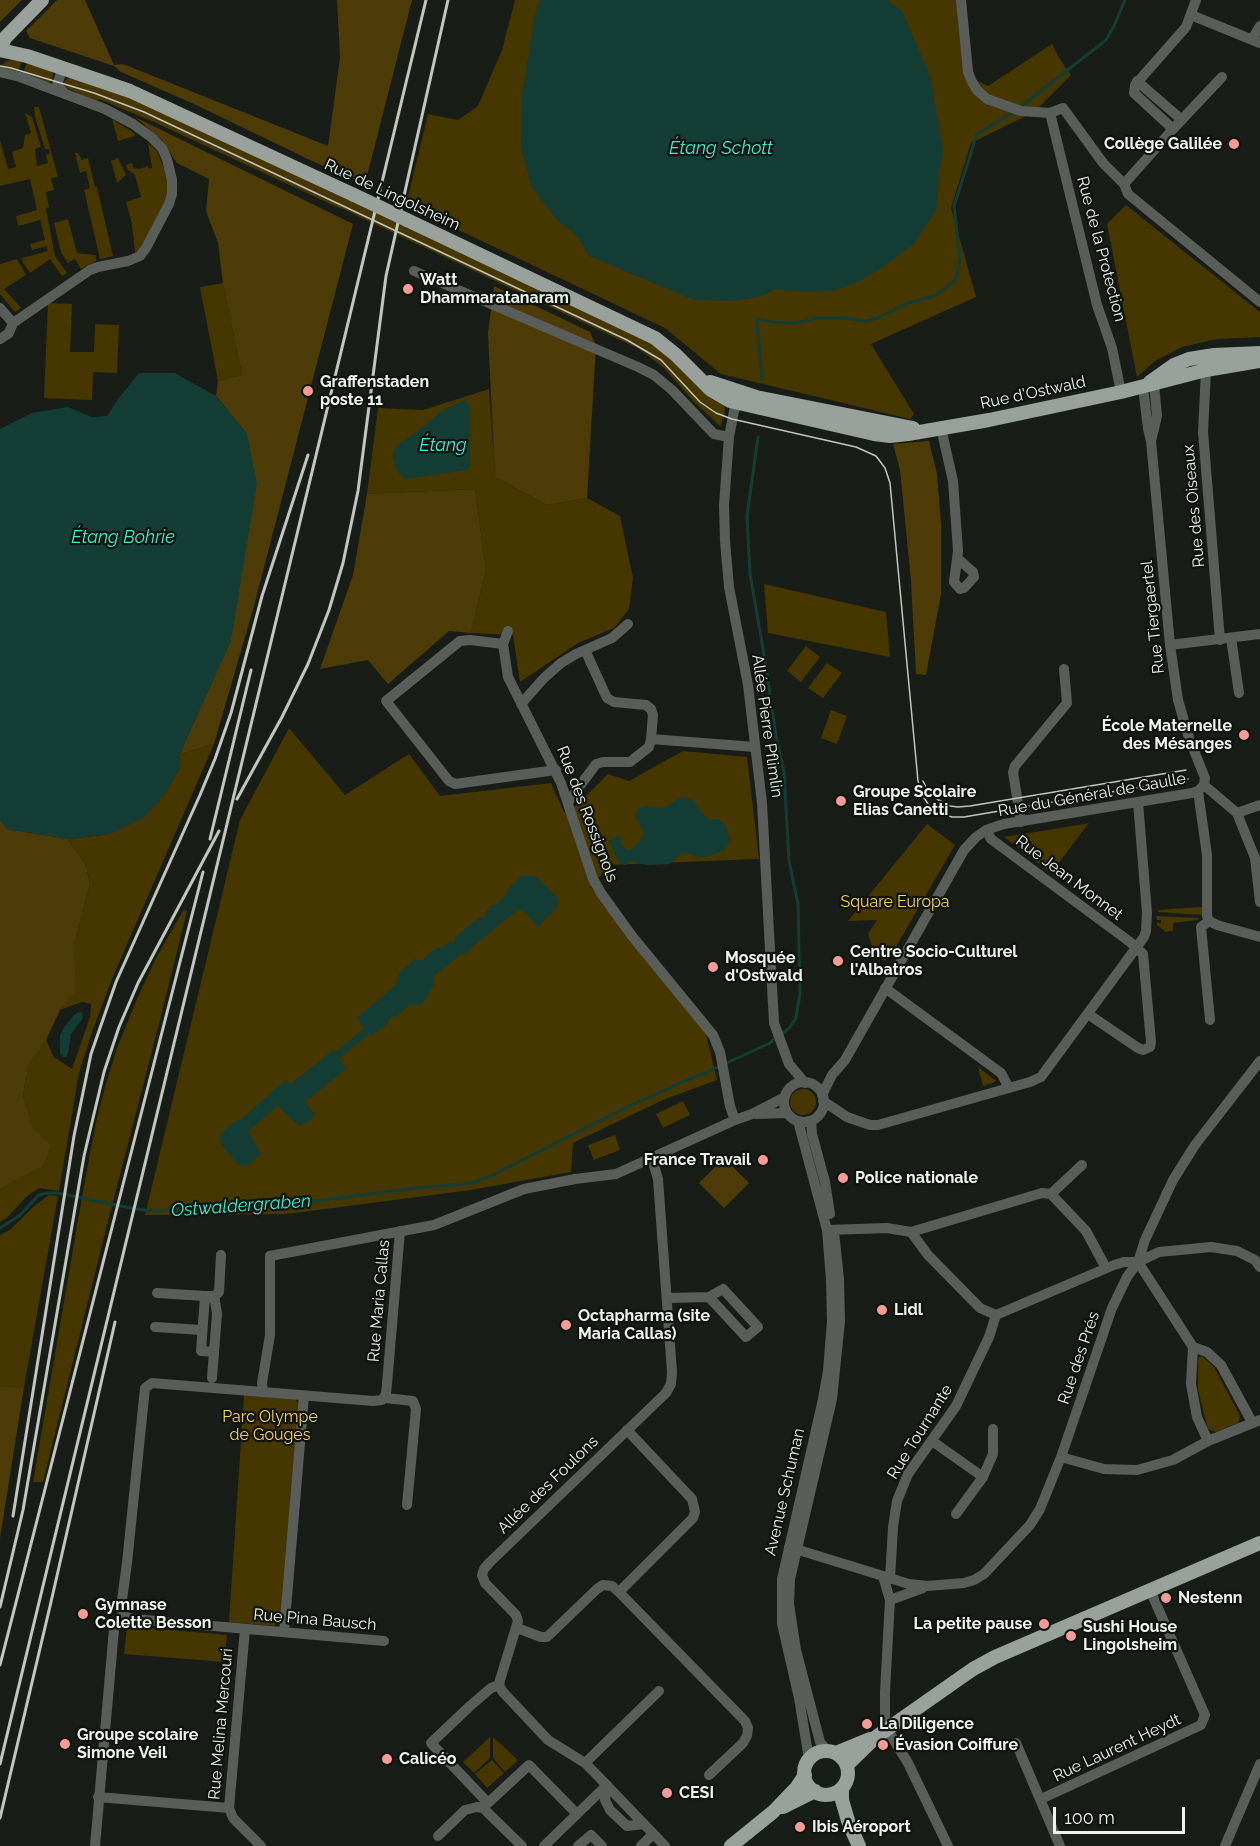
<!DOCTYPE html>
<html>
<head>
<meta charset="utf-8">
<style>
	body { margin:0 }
	#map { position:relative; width:1260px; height:1846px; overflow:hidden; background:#191d17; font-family:Raleway,sans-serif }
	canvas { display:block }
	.scale { position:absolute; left:1053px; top:1807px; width:132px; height:27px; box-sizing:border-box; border:3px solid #eff3ee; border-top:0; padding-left:8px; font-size:18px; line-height:21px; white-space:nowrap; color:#eff3ee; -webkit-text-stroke:4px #10140e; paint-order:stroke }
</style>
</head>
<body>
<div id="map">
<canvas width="1260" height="1846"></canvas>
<div class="scale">100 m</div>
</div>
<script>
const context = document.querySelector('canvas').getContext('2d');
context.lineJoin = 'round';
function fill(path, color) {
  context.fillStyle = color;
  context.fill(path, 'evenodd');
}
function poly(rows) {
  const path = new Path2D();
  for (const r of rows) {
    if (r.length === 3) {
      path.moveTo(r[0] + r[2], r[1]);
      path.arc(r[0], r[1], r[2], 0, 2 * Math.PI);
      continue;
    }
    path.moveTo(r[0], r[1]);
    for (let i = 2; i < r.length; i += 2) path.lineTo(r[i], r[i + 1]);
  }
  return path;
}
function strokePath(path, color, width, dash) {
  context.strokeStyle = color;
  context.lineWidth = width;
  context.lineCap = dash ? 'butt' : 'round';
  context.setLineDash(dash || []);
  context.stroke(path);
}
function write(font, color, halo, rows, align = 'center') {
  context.font = font + ' Raleway,sans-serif';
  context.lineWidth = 4.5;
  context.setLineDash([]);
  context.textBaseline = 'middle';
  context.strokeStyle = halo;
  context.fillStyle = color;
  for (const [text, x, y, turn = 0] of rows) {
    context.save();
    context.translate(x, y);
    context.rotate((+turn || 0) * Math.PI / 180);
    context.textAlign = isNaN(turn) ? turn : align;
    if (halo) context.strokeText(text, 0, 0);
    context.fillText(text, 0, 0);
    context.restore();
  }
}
fill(poly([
	[515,0,965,0,973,70,975,80,988,86,1052,44,1059,58,1071,75,1034,112,971,143,951,208,976,297,871,344,914,414,910,419,721,374,665,328,406,205,428,114,458,120,478,106,502,50],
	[11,60,22,61,18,73,0,67,5,62],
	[27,62,52,71,53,75,52,80,48,83,23,74],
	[70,77,123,93,649,340,724,405,725,409,724,419,722,418,721,427,694,402,664,368,639,349,341,208,339,208,154,122,99,99,97,101,66,88,62,83],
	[34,107,39,107,58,177,51,178,54,190,46,192,49,207,46,209,55,256,67,273,62,276,50,259,30,273,23,263,22,258,48,251,46,246,32,250,30,244,45,240,40,220,18,226,16,216,37,210,30,179,0,186,0,140,8,169,16,167,12,152,23,148,25,135,31,133,25,113,32,117,41,147,35,149,37,166,48,163,46,155,50,153,49,149,45,149,35,117],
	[112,119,134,133,135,136,118,141],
	[148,143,157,151,167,175,167,199,149,235,137,252,135,253,132,224,126,202,141,197,135,175,127,169,126,165,132,163,134,169,137,168,138,169,146,167,147,165,149,169,152,168],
	[75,153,78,153,82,160,88,158,95,187,97,187,113,256,100,259,84,190,90,188,86,171,80,173],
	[118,158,126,175,117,183,111,161],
	[1126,205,1260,312,1260,337,1217,339,1182,347,1155,361,1137,377,1107,224],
	[68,219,77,253,96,255,96,261,81,269,75,259,68,263,62,254,60,248,54,223],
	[17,259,26,275,4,289,21,308,15,312,0,294,0,264],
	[223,283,242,375,218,381,200,287],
	[48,303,72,304,70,352,94,352,95,324,119,325,117,373,93,372,92,400,44,398],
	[489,389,495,477,547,505,587,498,620,516,633,578,629,609,614,628,578,643,520,682,513,635,471,633,486,570,475,489,367,494,378,408,423,410],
	[764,584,886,612,890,657,768,633],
	[806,646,820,657,801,682,787,671],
	[827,663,842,673,823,698,808,688],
	[831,710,847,716,837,744,821,738],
	[289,728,345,795,409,754,440,796,551,783,564,812,577,805,608,774,629,781,683,751,747,757,759,859,609,865,591,887,706,1034,717,1080,663,1100,573,1143,571,1172,471,1190,287,1214,145,1215,240,820],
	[214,744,112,979,93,1029,79,1073,59,1191,39,1188,27,1196,7,1218,0,1222,0,1189,44,1165,23,1095,29,1064,46,1040,54,1057,72,1069,90,1017,91,1004,82,1002,60,1010,75,990,74,944,90,884,86,865,68,839,110,834,164,795,180,767,180,754],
	[1089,823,1051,873,1004,837,1085,824],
	[927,824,955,845,897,945,885,961,873,949,868,934,877,920,848,921],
	[1200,907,1203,908,1203,915,1158,912,1158,910],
	[184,909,187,911,159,1024,106,1229,43,1482,33,1482,83,1191,96,1122,105,1087,117,1048,137,999,156,958],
	[1156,916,1199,918,1197,920,1173,923,1173,931,1166,932,1157,925,1157,923,1161,923,1161,920,1157,920],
	[978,1067,996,1081,995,1082,983,1086],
	[803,1102,13],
	[683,1101,690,1115,663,1128,656,1114],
	[615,1135,620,1150,594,1160,588,1145],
	[49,1195,58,1196,24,1387,0,1386,0,1235,10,1230,33,1207],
	[1202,1356,1214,1367,1240,1416,1238,1423,1216,1432,1208,1429,1198,1390,1198,1358],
	[244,1395,294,1399,300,1404,282,1621,275,1620,275,1626,229,1622],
	[127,1626,227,1635,224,1662,124,1654],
	[490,1737,490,1758,474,1773,463,1762],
	[493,1737,518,1760,505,1772,493,1758],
	[492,1760,504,1773,487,1788,475,1774]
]), '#463600');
fill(poly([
	[0,0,22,0,0,22],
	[57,0,85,0,114,65,123,64,328,146,340,58,337,0,412,0,365,184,310,160,194,104,121,72,114,66,30,38,26,31],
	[135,117,353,224,254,606,214,744,180,754,189,733,247,434,216,396,218,381,242,375,223,283,218,243,206,211,209,179,177,163,162,140],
	[494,286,590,332,596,345,587,498,547,505,495,477,488,333],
	[929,441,937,474,941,523,941,594,926,675,916,674,911,581,900,470,893,444],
	[475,489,486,570,471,633,449,631,388,684,368,660,320,669,353,575,367,494],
	[0,820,7,829,68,839,86,865,90,884,74,944,76,990,60,1010,46,1040,29,1064,23,1095,33,1128,51,1146,43,1166,0,1189],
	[724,1158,749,1183,724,1208,699,1183],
	[0,1386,24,1387,0,1538]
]), '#4d3c07');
fill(poly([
	[540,0,887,0,902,11,930,76,943,149,939,173,937,208,914,244,883,267,856,283,833,291,805,292,776,289,759,297,734,301,694,300,589,256,579,238,556,219,531,186,521,147,522,95,535,15],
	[139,373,175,373,216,396,247,434,257,483,231,641,180,754,180,767,164,795,145,817,110,834,68,839,7,829,0,820,0,429,32,413,68,407,92,417,107,416,118,399],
	[465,400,469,405,470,467,468,470,404,479,396,469,393,456,395,448,401,442,417,432,442,411],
	[681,797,693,800,702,813,710,820,718,819,725,824,730,840,725,850,702,858,686,853,681,854,670,864,649,865,630,861,625,865,619,863,609,840,617,837,622,838,622,846,629,851,639,843,643,836,643,831,635,815,639,808,646,806,664,808],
	[522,876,535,876,557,897,558,906,538,927,523,910,517,910,463,955,461,954,434,976,434,985,431,988,427,998,420,1005,409,1005,396,1017,392,1016,389,1019,389,1022,372,1036,369,1034,339,1059,346,1069,305,1102,314,1114,311,1120,299,1126,278,1106,249,1130,249,1133,261,1154,248,1165,239,1166,221,1144,220,1135,232,1123,242,1119,285,1080,291,1084,332,1051,335,1052,364,1029,357,1018,396,985,400,972,415,959,421,961,438,947,441,948,451,941,452,943,456,940,455,937,463,932,463,930,480,917,482,919,486,916,484,913,489,909,489,907,493,904,495,906,508,893,507,890],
	[79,1012,82,1013,83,1018,71,1034,68,1053,66,1057,63,1057,60,1053,60,1036,64,1027,74,1015]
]), '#143d36');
strokePath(poly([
	[1019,108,1106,40,1114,26,1125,0],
	[762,379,757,323,759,319,772,322,796,323,817,318,844,318,865,321,878,318,908,303,934,296,956,280,960,258,954,206,977,134,1014,112],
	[758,437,747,516,750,574,765,660,776,736,784,772,789,861,798,904,800,994,796,1018,789,1028,782,1034],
	[0,1228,19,1216,39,1195,47,1193,57,1193,136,1209,155,1211,292,1204,416,1188,473,1183,493,1175,619,1111,682,1082,705,1073,770,1043,777,1037]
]), '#143d36', 3);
strokePath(poly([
	[961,0,968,72,972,82,977,90,987,99,1021,111,1050,113,1063,108,1103,163,1124,184,1128,194,1260,302],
	[1191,15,1260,43],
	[1252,39,1260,26],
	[63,67,57,85,65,94],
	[0,72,20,77,105,109,133,124,151,137,162,148,167,159,172,180,172,194,169,204,146,248,140,256,128,261,98,267,90,270,13,323],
	[1137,81,1182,120],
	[1050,113,1097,305,1112,348,1121,392],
	[1173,129,1134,93,1135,85,1186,27,1196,0],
	[1124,184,1173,129,1222,77],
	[414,271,638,367,654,375,672,390,714,434,729,437],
	[0,308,13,323],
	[0,339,9,333,13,323],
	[1206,370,1203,432,1220,640],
	[1143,387,1148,429,1151,441,1170,645,1178,700,1189,738,1205,778,1204,785],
	[740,397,734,411,729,437,724,505,725,541,729,587,748,685,762,803,774,1023,789,1064,805,1083],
	[941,428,953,481,958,551,954,582,960,589,964,588,974,577,973,572,957,558],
	[1151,441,1157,416,1154,384],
	[508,631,503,644,508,677,561,783,593,879,601,893,632,936,713,1035,720,1052,730,1106,735,1120],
	[1231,638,1239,693],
	[503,644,470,640,460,641,386,701,449,781,455,784,556,770],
	[1170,645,1260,634],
	[521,704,544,678,561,663,576,654,612,638,628,624],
	[651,739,755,747],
	[1204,785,1237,813,1255,858,1260,902],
	[1198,791,1207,855,1207,916,1209,921,1217,925,1260,937],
	[568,802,596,764,603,762,630,762,649,747,651,739,653,715,651,709,646,705,614,702,607,698,585,650],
	[1237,813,1260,805],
	[1021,822,1013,772,1015,766,1067,703,1064,669],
	[986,830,991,839,1130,942,1143,954,1151,1042,1150,1047,1143,1050,1138,1048,1088,1014],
	[1209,921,1201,927,1210,1020],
	[885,988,1001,1073,1009,1088],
	[804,1102,20],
	[822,1095,832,1075,845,1060,964,850,976,837,986,830,1004,824,1192,793,1198,791,1204,785],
	[823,1101,847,1117,870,1125,878,1125,1030,1082,1041,1077,1144,937,1146,931,1147,913,1138,802],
	[756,1114,787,1113],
	[798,1121,827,1230,831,1280,832,1321,828,1371,823,1399,782,1579,782,1624,799,1698,809,1759],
	[811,1121,812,1134,825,1182,830,1214],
	[652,1159,658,1179,672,1372,671,1384,666,1393,489,1563,484,1569,482,1575,485,1583,516,1615,518,1621,500,1680,499,1685,502,1691,548,1740,585,1763,594,1772,665,1846],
	[1051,1194,1082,1165],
	[827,1230,887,1228,911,1232,1042,1193,1051,1194,1086,1231,1106,1268],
	[911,1232,928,1255,980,1308,996,1315],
	[1138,1262,1193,1347,1191,1384,1197,1417,1208,1441],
	[157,1293,205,1296,201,1351,214,1352,217,1314,215,1301,211,1297],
	[205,1296,215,1296,219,1292,221,1255],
	[667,1298,709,1297,723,1289,758,1327,746,1337,709,1297],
	[155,1327,202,1330],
	[1193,1347,1207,1352,1221,1365,1252,1422],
	[212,1378,214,1352],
	[263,1392,262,1383,270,1335,270,1256,434,1225,524,1189,575,1179,616,1174,735,1120,752,1114,785,1097],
	[385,1398,413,1401,416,1409,407,1505],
	[932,1441,983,1477],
	[1061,1457,1104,1469,1137,1470,1173,1460,1208,1441,1260,1420],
	[956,1514,983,1477,993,1454,993,1429],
	[789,1547,909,1584,927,1586,964,1583,974,1580,984,1574,1030,1525,1040,1509,1061,1457,1112,1308,1127,1277,1138,1262,1145,1240,1173,1180,1195,1145,1260,1061],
	[883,1576,890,1600,885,1692,885,1719,887,1729,908,1763,948,1846],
	[890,1579,893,1527,897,1501,908,1474,956,1406,989,1337,996,1315,1114,1265,1124,1262,1138,1262,1159,1252,1211,1247,1237,1251,1255,1260,1260,1267],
	[619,1592,745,1721,748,1728,747,1736,743,1743,709,1775],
	[890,1600,923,1588],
	[517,1628,541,1637,547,1637,597,1589,603,1585,612,1586,619,1592,693,1518,695,1512,692,1499,627,1430],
	[245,1629,229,1808,233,1818,261,1846],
	[284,1632,304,1396],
	[384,1641,134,1619,123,1616,121,1607,127,1563,145,1388,152,1383,373,1401,382,1400,386,1394,387,1384,400,1231],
	[499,1685,491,1688,470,1706,431,1743,488,1803,529,1765,577,1814],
	[1016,1743,1060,1846],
	[828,1751,820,1742,796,1650,789,1604,790,1579,832,1399,840,1321,839,1279,834,1232],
	[585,1763,659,1691],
	[607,1785,605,1800,610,1810,627,1826,644,1824],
	[98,1797,229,1808],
	[1041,1799,1201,1725,1205,1715,1150,1590],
	[438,1836,465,1810,477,1807,483,1808,522,1846],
	[95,1846,114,1629,118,1621,123,1616],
	[544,1846,607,1785],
	[578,1846,591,1835,602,1846],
	[641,1846,653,1834],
	[1225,1846,1260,1764]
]), '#5a5e5b', 10);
strokePath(poly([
	[0,48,5,38,42,0],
	[0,50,27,56,130,91,354,195],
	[407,220,655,338,676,355,711,390,730,401,874,434,890,436,908,434,989,420,1121,392,1206,370,1260,361],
	[710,382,756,397,913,428],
	[1150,382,1174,365,1189,359,1214,355,1260,353],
	[826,1773,22],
	[836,1753,870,1739],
	[847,1765,876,1737,973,1669,995,1657,1260,1543],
	[842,1789,842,1800,849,1824,859,1846],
	[783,1807,815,1791],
	[731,1846,773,1812,797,1787,805,1775]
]), '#99a19c', 14);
strokePath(poly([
	[0,66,11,68,94,93,144,112,627,340,661,360,700,402,716,413,732,419,856,447,876,456,885,468,890,483,918,781,923,796,928,804,937,812,952,817,964,817,1188,779],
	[923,781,927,789,937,799,950,806,958,807,970,806,1186,770]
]), '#c2c6c1', 1.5);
strokePath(poly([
	[237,799,282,717,308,664,329,610,343,563,358,491,386,276,448,0],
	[210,839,251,670],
	[13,1516,74,1136,91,1054,116,982,200,795,215,759,231,713,262,596,308,455],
	[0,1607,23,1510,84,1156,104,1072,119,1027,138,983,219,831],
	[0,1665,203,872],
	[0,1764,426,0],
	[0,1818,51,1602,115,1322]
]), '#c2c6c1', 3);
strokePath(poly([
	[354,195,407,220]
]), '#99a19c', 14);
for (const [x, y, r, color] of [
	[1234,144,6,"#f59b98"],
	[408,289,6,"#f59b98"],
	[308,391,6,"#f59b98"],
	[1244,735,6,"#f59b98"],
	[841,801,6,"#f59b98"],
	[838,961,6,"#f59b98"],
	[713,967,6,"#f59b98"],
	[763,1160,6,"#f59b98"],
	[843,1178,6,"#f59b98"],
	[882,1310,6,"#f59b98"],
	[566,1325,6,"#f59b98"],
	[1166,1598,6,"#f59b98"],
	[83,1614,6,"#f59b98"],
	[1044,1624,6,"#f59b98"],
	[1071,1636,6,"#f59b98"],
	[867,1724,6,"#f59b98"],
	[65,1744,6,"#f59b98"],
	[883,1745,6,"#f59b98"],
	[387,1759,6,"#f59b98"],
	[667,1793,6,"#f59b98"],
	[800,1827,6,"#f59b98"]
]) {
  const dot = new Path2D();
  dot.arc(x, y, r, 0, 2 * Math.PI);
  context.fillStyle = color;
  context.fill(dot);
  strokePath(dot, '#10140e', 2);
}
write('bold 16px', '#eff3ee', '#10140e', [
	["Collège Galilée",1222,144,"right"],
	["Watt",420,280],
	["Dhammaratanaram",420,298],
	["Graffenstaden",320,382],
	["poste 11",320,400],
	["École Maternelle",1232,726,"right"],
	["des Mésanges",1232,744,"right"],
	["Groupe Scolaire",853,792],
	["Elias Canetti",853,810],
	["Centre Socio-Culturel",850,952],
	["l'Albatros",850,970],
	["Mosquée",725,958],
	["d'Ostwald",725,976],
	["France Travail",751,1160,"right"],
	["Police nationale",855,1178],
	["Lidl",894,1310],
	["Octapharma (site",578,1316],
	["Maria Callas)",578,1334],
	["Nestenn",1178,1598],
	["Gymnase",95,1605],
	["Colette Besson",95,1623],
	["La petite pause",1032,1624,"right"],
	["Sushi House",1083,1627],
	["Lingolsheim",1083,1645],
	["La Diligence",879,1724],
	["Groupe scolaire",77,1735],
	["Simone Veil",77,1753],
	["Évasion Coiffure",895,1745],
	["Calicéo",399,1759],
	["CESI",679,1793],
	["Ibis Aéroport",812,1827]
], 'left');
write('16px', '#eff3ee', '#10140e', [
	["Rue de Lingolsheim",392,195,25],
	["Rue de la Protection",1101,249,75],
	["Rue d'Ostwald",1033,393,-12],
	["Rue des Oiseaux",1194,506,-95],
	["Rue Tiergaertel",1153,617,-96],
	["Allée Pierre Pflimlin",767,726,82],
	["Rue du Général de Gaulle",1092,795,-10],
	["Rue des Rossignols",587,814,69],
	["Rue Jean Monnet",1069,878,37],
	["Rue Maria Callas",379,1301,-85],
	["Rue des Prés",1079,1358,-71],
	["Rue Tournante",920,1432,-58],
	["Allée des Foulons",548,1485,-44],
	["Avenue Schuman",785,1492,-77],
	["Rue Pina Bausch",315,1620,5],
	["Rue Melina Mercouri",221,1724,-85],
	["Rue Laurent Heydt",1117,1748,-25]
]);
write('16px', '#fdd256', '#10140e', [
	["Square Europa",895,902],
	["Parc Olympe",270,1417],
	["de Gouges",270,1435]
]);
write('italic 18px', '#35f1d7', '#10140e', [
	["Étang Schott",721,149],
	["Étang",443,446],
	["Étang Bohrie",123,538],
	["Ostwaldergraben",241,1206,-4]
]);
</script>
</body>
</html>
